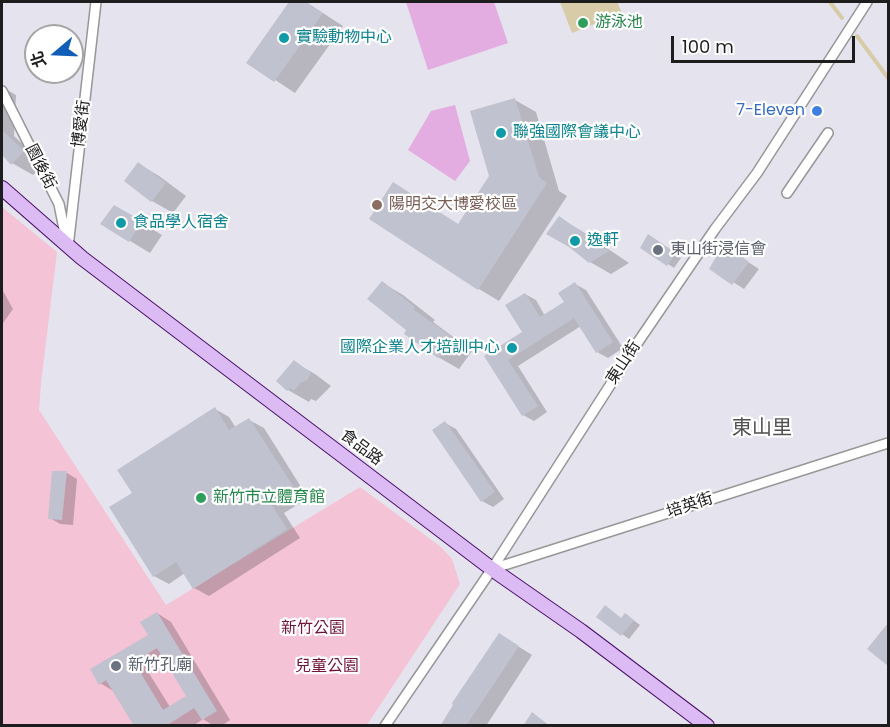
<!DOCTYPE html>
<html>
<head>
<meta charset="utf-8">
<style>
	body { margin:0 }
	#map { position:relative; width:890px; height:727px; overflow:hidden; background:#e5e3ed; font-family:Poppins,"Noto Sans TC",sans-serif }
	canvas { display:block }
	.frame { position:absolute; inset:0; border:3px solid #1d1d1d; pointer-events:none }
	.north { position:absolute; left:24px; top:24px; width:60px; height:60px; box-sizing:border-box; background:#fff; border:2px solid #a5a5a5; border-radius:50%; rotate:251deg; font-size:16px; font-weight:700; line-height:24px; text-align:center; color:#1d1d1d }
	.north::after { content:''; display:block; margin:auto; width:21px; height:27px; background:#115eb9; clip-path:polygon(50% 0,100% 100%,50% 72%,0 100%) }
	.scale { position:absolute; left:671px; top:36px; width:184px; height:27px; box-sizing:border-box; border:3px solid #1d1d1d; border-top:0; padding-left:8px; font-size:18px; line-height:21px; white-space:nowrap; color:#1d1d1d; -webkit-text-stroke:4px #fff; paint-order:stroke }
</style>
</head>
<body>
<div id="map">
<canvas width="890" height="727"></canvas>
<div class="frame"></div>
<div class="north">北</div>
<div class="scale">100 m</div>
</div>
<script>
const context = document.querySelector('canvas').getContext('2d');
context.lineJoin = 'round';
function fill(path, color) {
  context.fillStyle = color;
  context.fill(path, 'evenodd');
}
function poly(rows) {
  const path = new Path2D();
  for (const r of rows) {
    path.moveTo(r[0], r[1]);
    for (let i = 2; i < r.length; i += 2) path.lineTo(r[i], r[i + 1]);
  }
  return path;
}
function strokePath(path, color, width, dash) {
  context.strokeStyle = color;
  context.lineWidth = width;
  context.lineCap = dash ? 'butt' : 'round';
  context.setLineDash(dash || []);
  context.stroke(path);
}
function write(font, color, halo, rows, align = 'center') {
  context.font = font + ' Poppins,"Noto Sans TC",sans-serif';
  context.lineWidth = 4.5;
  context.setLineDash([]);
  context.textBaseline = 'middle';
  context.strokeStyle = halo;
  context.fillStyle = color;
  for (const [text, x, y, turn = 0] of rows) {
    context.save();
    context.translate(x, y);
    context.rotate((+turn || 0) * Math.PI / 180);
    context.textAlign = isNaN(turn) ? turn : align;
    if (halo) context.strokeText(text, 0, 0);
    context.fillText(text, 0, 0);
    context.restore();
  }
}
fill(poly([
	[406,2,494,2,508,43,428,70],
	[455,105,470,161,455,181,408,150,431,111]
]), '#e3ade1');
fill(poly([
	[2,207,57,252,41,383,39,410,166,605,360,487,441,547,452,559,460,584,367,725,2,725]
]), '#f4c3d6');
fill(poly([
	[560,2,617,2,622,13,572,33]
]), '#d7cca7');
fill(poly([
	[291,2,306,2,343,26,295,93,248,62],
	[2,87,16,95,14,136,44,164,33,175,12,163,2,153],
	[515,100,536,112,559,191,567,196,499,301,479,289,394,184,459,225,490,176],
	[139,164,159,176,186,196,173,213,152,201,126,180],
	[115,207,162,235,150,253,102,224],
	[559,218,580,230,629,263,611,274,590,262],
	[656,240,681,258,674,268,668,264],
	[728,249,759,269,744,289,711,268],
	[383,283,403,295,435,320,433,322,472,351,459,369,438,357,408,330],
	[575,284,586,290,623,348,608,358,597,352,581,326,518,366,547,412,534,421,523,415,486,356,524,332,525,294,536,300,545,316,566,302],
	[2,289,13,309,3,323,2,322],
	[294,362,315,374,331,386,316,401,311,399,309,402,288,390],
	[215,409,229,417,236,428,249,420,264,428,308,498,284,513,300,538,209,596,194,588,185,573,169,584,154,576,134,493],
	[445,423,456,429,504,499,493,507,482,501],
	[54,472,67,473,77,479,73,525,60,524,50,518],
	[612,611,622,619,632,619,640,625,629,639,598,617],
	[157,613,171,622,230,720,221,726,214,726,203,719,193,726,135,726,115,692,100,683,150,635],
	[166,659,188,696,170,707,147,670],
	[513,643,532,655,486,726,441,726]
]), '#0003');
strokePath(poly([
	[830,2,842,18],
	[857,36,888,78]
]), '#d7cca7', 4);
fill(poly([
	[289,2,306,2,323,13,274,82,246,63],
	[515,98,539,177,547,183,478,290,369,219,393,182,458,224,489,176,470,111],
	[2,130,24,151,11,165,2,155],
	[138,162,166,183,151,202,124,181],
	[114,205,142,221,129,242,100,224],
	[559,216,609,251,589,263,569,247,546,234],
	[648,234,676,253,667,266,640,248],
	[728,247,749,262,732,285,709,269,720,250],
	[382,281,415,307,413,309,453,338,438,358,404,334,406,330,367,299],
	[575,282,613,342,596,353,574,318,508,360,538,406,522,416,484,356,522,332,505,305,525,293,540,317,564,302,558,293],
	[294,360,311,373,307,380,300,383,294,391,290,388,287,391,276,381],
	[215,407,229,430,249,418,295,489,271,504,287,529,193,589,176,562,153,577,109,507,132,493,117,470],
	[445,421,495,492,481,502,432,430],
	[52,471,67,471,62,520,48,519],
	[605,605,621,618,625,613,634,620,621,636,596,617],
	[157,612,217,711,202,720,194,708,166,726,134,726,106,680,99,685,90,669,148,635,140,622],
	[157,648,186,696,163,710,134,662],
	[888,623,888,666,867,649],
	[499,633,519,646,466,726,440,726,453,705,452,703],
	[532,712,550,726,523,726]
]), '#c1c2cf');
const street = poly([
	[2,91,59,204,66,239],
	[787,193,828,133],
	[68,247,96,2],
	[492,569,888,443],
	[385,726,492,569,634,348,715,229,757,173,867,2]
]);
const secondary = poly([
	[2,188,82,258,492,569,581,631,707,726]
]);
strokePath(street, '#979797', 12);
strokePath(secondary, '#490e6a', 16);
strokePath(street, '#fff', 9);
strokePath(secondary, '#dcbbf4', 14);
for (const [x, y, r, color] of [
	[583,23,6,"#2e9e5b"],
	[284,38,6,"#0f9aa8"],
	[817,111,6,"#3f7fe0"],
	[501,133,6,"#0f9aa8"],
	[377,205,6,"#8d6e63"],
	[121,223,6,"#0f9aa8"],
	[575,241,6,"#0f9aa8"],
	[658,250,6,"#6b7280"],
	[512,348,6,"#0f9aa8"],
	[201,498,6,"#2e9e5b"],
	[116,666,6,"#6b7280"]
]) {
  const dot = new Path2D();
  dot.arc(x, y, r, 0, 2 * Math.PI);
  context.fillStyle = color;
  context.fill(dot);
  strokePath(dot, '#fff', 2);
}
write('16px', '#27864d', '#fff', [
	["游泳池",595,23],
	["新竹市立體育館",213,498]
], 'left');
write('16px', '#0d838f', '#fff', [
	["實驗動物中心",296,38],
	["聯強國際會議中心",513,133],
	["食品學人宿舍",133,223],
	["逸軒",587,241],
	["國際企業人才培訓中心",500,348,"right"]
], 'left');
write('16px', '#366cbe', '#fff', [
	["7-Eleven",805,111]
], 'right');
write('16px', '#1d1d1d', '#fff', [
	["博愛街",82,124,-83],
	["園後街",40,167,63],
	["東山街",624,363,-57],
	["食品路",361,448,37],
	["培英街",690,506,-18]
]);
write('16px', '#785e54', '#fff', [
	["陽明交大博愛校區",389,205]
], 'left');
write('16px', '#5b616d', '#fff', [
	["東山街浸信會",670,250],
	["新竹孔廟",128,666]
], 'left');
write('16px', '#711437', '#fff', [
	["新竹公園",313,629],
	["兒童公園",327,667]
]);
write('20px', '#505050', '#fff', [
	["東山里",762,429]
]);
</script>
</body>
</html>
